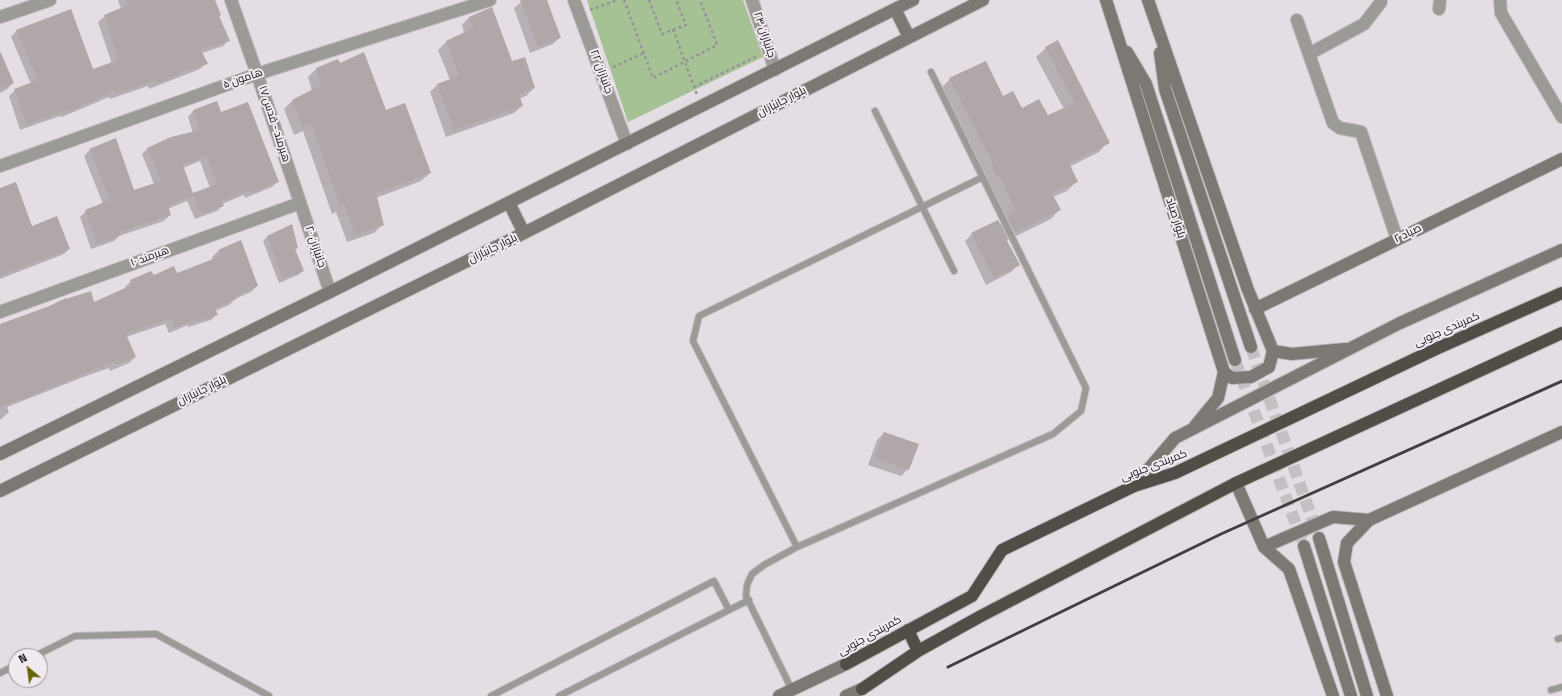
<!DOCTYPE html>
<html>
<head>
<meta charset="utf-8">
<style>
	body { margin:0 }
	#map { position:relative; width:1562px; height:696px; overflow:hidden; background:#e4dde3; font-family:"Titillium Web",sans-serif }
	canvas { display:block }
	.north { position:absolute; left:8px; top:648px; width:40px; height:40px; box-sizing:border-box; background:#f1eaf1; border:1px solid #999499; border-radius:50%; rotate:331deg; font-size:11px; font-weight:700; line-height:16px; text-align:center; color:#161316 }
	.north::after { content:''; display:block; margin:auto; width:14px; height:18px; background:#676803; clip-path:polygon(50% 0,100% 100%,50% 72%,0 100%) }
</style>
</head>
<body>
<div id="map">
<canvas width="1562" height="696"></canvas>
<div class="north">N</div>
</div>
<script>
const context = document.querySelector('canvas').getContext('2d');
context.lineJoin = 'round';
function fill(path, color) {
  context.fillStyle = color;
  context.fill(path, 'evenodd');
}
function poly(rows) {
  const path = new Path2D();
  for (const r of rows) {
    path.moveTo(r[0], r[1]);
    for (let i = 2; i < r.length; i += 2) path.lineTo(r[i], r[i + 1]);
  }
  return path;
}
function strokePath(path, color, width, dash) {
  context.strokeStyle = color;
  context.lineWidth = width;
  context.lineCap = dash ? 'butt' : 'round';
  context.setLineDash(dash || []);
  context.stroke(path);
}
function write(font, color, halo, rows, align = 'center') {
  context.font = font + ' "Titillium Web",Cairo,sans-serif';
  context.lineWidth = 4;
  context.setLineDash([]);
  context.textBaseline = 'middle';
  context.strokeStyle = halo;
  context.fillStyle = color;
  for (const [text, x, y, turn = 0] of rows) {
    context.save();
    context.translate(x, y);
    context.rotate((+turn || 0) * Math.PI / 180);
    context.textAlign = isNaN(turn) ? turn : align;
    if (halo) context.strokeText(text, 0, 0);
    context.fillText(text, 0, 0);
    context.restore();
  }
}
fill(poly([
	[587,0,743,0,763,57,628,122]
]), '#a4c294');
fill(poly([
	[118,0,214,0,218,17,229,40,223,46,202,53,206,63,200,69,149,89,148,86,110,99,109,97,62,117,60,116,20,130,9,96,15,90,31,84,11,37,17,30,93,70,112,64,98,22,105,16,121,9],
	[524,0,546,0,560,37,553,44,530,53,514,8],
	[469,17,534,88,526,96,519,99,522,106,514,113,446,137,430,92,438,84,450,80,438,50,446,42,464,33,462,25],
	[1046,48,1108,142,1099,152,1069,167,1077,181,1067,191,1053,197,1060,209,1051,219,1006,241,1018,265,1011,272,986,285,965,241,972,234,1000,224,1006,218,940,89,950,79,1003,97,1022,109,1047,117,1064,109,1036,57],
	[0,52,13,83,6,90,0,93],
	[339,64,385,111,430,173,421,181,376,198,383,224,374,233,347,242,336,212,332,214,303,131,294,135,284,109,292,101,312,91,308,77,316,69],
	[193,111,220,113,278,181,272,187,245,198,244,195,222,204,223,205,217,211,195,219,187,201,168,209,170,215,164,221,119,236,114,241,91,249,80,217,86,211,103,204,84,156,90,150,133,191,154,184,142,154,148,148,193,133,188,117],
	[200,161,210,188,193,195,183,168],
	[0,189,31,227,69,249,64,254,0,279],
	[268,236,297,248,295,250,303,271,298,275,279,283,263,241],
	[218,251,257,286,251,292,235,299,229,305,215,311,217,314,211,320,188,327,188,325,169,333,165,324,126,337,135,357,129,363,110,371,109,368,86,376,7,407,9,412,0,420,0,325,93,303,126,289,125,287,131,281,153,276,176,274,213,260,212,257],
	[884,433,908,469,901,476,868,465,877,440]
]), '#0003');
fill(poly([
	[126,0,215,0,221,15,219,16,230,41,201,50,208,64,180,73,181,74,155,84,154,81,116,94,115,91,68,112,67,110,26,125,14,89,38,80,16,30,71,9,93,69,118,60,104,15,128,5],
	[520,0,547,0,561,38,538,47],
	[492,7,512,61,525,57,535,88,519,94,523,106,454,130,437,84,459,76,446,41,473,28,469,17],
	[1058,40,1110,143,1069,163,1078,182,1052,193,1061,210,1015,233,1007,216,1016,211,1001,179,994,172,991,159,949,78,986,61,1003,96,1013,91,1022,108,1039,99,1048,115,1075,103,1045,47],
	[0,51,14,83,0,89],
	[364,52,386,110,405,103,431,173,376,193,384,225,355,235,344,204,340,206,311,124,302,127,292,100,321,85,316,68,338,59,340,63],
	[217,101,221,112,248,102,279,182,251,193,250,190,222,201,224,206,201,214,193,196,168,206,171,215,120,232,121,235,97,244,85,210,110,200,89,149,116,138,134,190,161,181,147,148,171,137,200,130,193,110],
	[206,156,217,184,193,193,183,165],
	[16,182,32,226,57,216,70,249,0,276,0,188],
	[998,220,1007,237,1005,237,1020,265,994,278,971,233],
	[292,224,298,248,295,249,304,271,283,279,267,236],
	[241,240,258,286,235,296,236,299,215,308,218,315,195,322,194,320,175,328,171,318,126,334,136,357,116,365,115,362,93,370,31,396,0,407,0,324,47,307,66,298,66,299,91,291,94,302,132,285,130,280,151,271,154,275,174,266,177,273,208,261,220,255,218,250],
	[884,432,919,444,909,470,874,458]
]), '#b0a7a9');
strokePath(poly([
	[1251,347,1319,538],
	[1235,360,1304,546]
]), '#c5bfc4', 12, [12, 6]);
const lane = poly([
	[875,111,954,271],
	[797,547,693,341,699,316,983,177],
	[729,610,749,600],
	[1558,639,1562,638],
	[35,656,75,636,156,634,269,696],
	[0,673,16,665],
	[792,690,746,596,747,585,752,574,764,565,797,547,1053,434,1081,411,1086,388,931,72],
	[1551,690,1562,687],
	[491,696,714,581,729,610,559,696]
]);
const street = poly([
	[231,0,257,74,330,292],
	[574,0,627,144],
	[752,0,775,70],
	[1500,0,1501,13,1562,117],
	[1439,9,1440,0],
	[0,17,50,0],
	[1297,20,1333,123,1340,128,1361,132,1397,239],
	[1309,54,1364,24,1381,2],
	[0,166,257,74,490,0],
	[0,312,300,203]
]);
const secondary = poly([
	[1106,0,1224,372,1218,398,1195,426],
	[1148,0,1248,290,1273,351,1292,354,1345,349],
	[895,9,909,37],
	[1127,52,1146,84,1235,360],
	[1160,53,1165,89,1251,347],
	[509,203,524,233],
	[1255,309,1562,159],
	[1224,372,1232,378,1251,377,1269,367,1273,351],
	[0,454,330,292,913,0],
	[1236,483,1264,547,1289,569,1333,696],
	[1134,486,1175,438,1400,323,1562,250],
	[0,491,524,233,983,0],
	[1319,538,1367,696],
	[1304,546,1351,696],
	[1264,547,1333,517,1369,520],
	[779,696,846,664],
	[846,696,862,689],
	[1387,696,1344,562,1347,543,1369,520,1562,432]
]);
const highway = poly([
	[908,630,918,651],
	[846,664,972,596,1002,550,1134,486,1175,473,1438,348,1562,293],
	[862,689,918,651,981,616,1236,483,1562,333]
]);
strokePath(lane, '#bfb9be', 8);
strokePath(street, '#bfb9be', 14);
strokePath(secondary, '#bfb9be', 14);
strokePath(highway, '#bfb9be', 14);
strokePath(poly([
	[624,0,653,78,717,45,700,0],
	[649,0,662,34,686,25,676,0],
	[590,10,618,0],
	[673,29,697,95],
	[613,67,644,53],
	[694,87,757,56]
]), '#979297', 2.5, [3, 3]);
strokePath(lane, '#9c9a97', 6);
strokePath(street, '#9c9a97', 12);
strokePath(secondary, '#7c7974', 12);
strokePath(highway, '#514d47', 12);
strokePath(poly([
	[948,667,1221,534,1562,381]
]), '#423e42', 3);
write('11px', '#161316', '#f1eaf1', [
	["جانبازان ۲۴",764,35,72],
	["جانبازان ۲۲",601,72,70],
	["هامون ۵",243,79,-19],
	["بلوار جانبازان",782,102,-27],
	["هیرمند - قدس ۱۷",274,124,72],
	["بلوار صیاد",1175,218,72],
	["صیاد ۲",1408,234,-26],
	["جانبازان ۲۰",315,247,71],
	["بلوار جانبازان",493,249,-26],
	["هیرمند ۱۰",150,257,-20],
	["کمربندی جنوبی",1447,330,-24],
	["بلوار جانبازان",202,391,-26],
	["کمربندی جنوبی",1154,466,-21],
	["کمربندی جنوبی",870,636,-29]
]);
</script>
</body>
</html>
